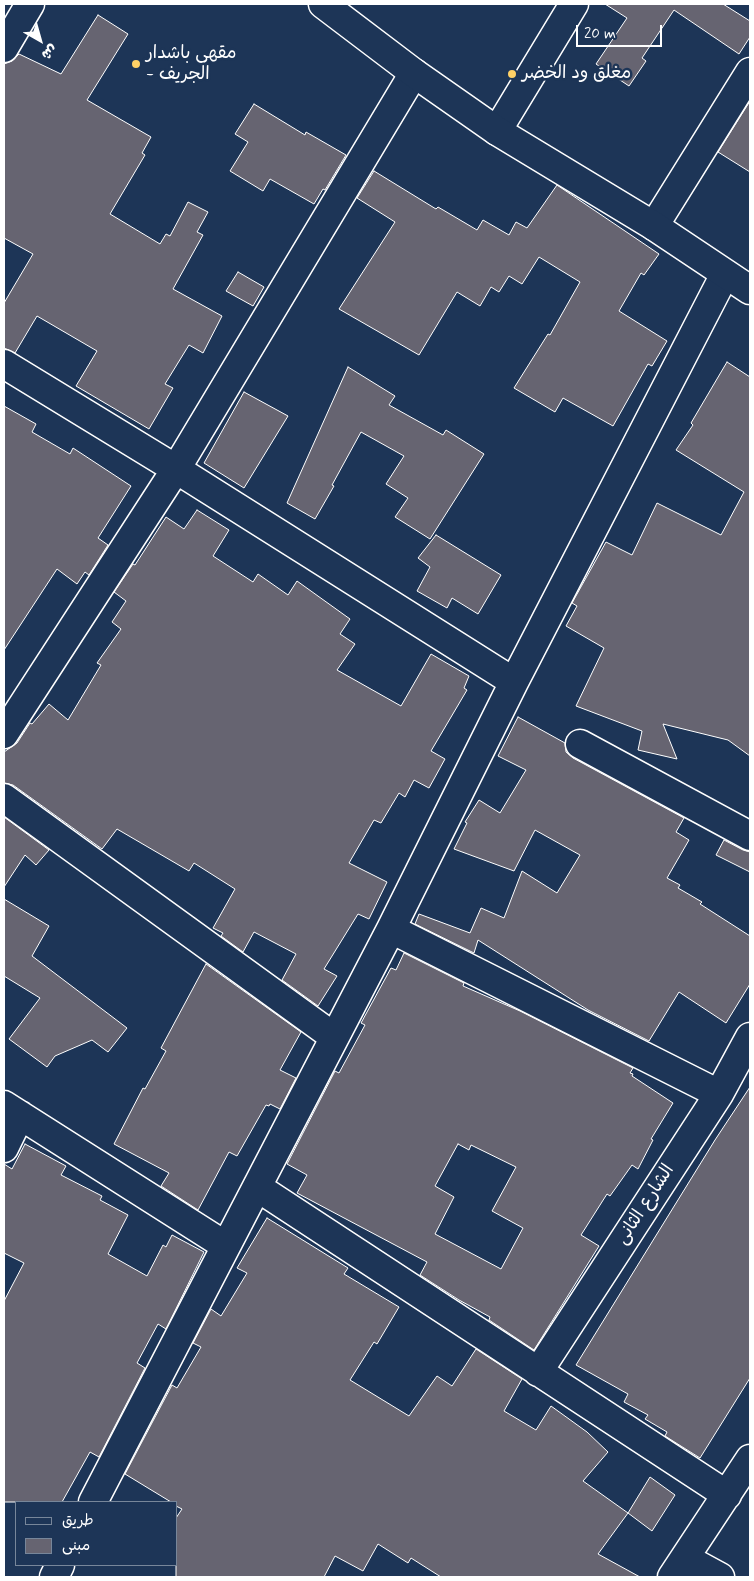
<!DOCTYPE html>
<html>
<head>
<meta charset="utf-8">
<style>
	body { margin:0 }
	#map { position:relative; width:754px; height:1581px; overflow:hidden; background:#1d3557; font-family:Mynerve,"Playpen Sans Arabic",sans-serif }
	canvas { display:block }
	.frame { position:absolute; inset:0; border:5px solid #fff; pointer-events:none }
	.legend { position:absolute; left:15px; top:1501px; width:162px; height:65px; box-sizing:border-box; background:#1d3557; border:1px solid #77869a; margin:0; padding:6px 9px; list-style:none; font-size:15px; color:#fff }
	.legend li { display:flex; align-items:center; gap:10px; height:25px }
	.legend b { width:25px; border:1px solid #77869a }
	.north { position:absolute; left:15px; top:15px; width:50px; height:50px; -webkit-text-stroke:4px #1d3557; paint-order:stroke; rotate:142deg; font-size:14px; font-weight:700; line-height:20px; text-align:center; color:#fff }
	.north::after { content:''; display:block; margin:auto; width:18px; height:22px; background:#fff; clip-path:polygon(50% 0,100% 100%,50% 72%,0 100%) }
	.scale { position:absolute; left:576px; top:25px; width:86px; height:22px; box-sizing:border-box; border:2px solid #fff; border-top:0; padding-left:6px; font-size:15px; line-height:18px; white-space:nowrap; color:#fff; -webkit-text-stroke:4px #1d3557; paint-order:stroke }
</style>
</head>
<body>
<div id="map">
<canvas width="754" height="1581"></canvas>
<div class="frame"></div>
<ul class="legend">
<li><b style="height:6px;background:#1d3557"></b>طريق</li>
<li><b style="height:14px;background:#666471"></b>مبنى</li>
</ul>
<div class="north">ش</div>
<div class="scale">20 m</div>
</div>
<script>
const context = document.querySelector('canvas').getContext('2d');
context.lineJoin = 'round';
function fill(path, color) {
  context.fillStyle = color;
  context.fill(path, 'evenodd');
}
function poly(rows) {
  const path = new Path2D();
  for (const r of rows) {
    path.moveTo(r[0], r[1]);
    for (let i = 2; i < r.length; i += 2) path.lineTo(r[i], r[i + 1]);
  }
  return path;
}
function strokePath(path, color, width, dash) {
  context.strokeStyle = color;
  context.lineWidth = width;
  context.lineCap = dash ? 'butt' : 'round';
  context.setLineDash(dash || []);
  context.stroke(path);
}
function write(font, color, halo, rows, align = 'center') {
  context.font = font + ' Mynerve,"Playpen Sans Arabic",sans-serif';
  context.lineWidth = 5;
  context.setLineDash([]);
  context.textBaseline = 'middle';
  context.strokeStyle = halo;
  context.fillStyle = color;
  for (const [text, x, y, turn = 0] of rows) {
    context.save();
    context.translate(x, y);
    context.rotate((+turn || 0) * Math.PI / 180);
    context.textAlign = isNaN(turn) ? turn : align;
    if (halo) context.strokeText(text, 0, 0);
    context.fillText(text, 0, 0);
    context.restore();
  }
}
const building = poly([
	[605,4,723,4,750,21,750,37,739,54,674,10,642,58,646,61,629,86,596,64,627,18,605,4],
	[98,15,128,34,87,100,151,137,142,153,145,155,110,214,160,244,166,234,170,236,188,202,208,212,197,232,203,235,173,289,222,316,203,353,189,345,165,384,173,388,149,429,76,386,97,351,37,316,15,353,4,348,4,303,33,254,4,238,4,64,12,61,19,54,61,74,98,15],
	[750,101,750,172,718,152,750,101],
	[254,104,305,135,306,132,346,155,325,190,323,189,314,204,270,179,263,191,230,171,248,142,235,134,254,104],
	[374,171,436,209,438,207,477,230,483,220,509,235,516,222,527,228,557,185,659,254,644,275,641,273,619,311,667,341,652,366,648,364,613,426,563,398,555,412,514,388,548,334,550,335,580,282,539,257,522,284,509,276,499,292,491,287,480,306,457,292,419,355,339,309,395,222,357,198,374,171],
	[238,272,264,287,253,306,226,291,238,272],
	[727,362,750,377,750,756,728,740,663,724,677,759,638,750,642,731,576,706,604,648,566,626,577,606,572,603,606,542,632,555,657,503,721,535,744,492,676,450,693,425,691,423,727,362],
	[348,367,395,396,389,405,443,435,446,430,484,454,430,539,395,517,408,498,386,484,404,456,361,432,332,485,334,486,315,519,287,503,348,367],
	[244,392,288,416,244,488,204,463,244,392],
	[4,406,36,424,32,432,70,454,73,448,131,486,98,538,108,545,89,575,85,572,77,584,57,569,4,650,4,406],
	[197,510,229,530,213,556,253,582,258,574,288,595,297,581,350,619,340,634,355,644,337,670,401,706,431,654,469,676,464,688,467,690,431,751,445,759,429,788,414,780,405,797,399,793,381,823,374,820,349,863,387,882,369,919,358,914,324,969,337,976,318,1006,282,980,296,954,254,932,243,952,221,936,223,933,213,928,235,889,194,863,189,871,117,829,102,849,13,785,4,783,4,752,17,743,30,723,32,724,49,704,68,720,101,665,97,663,121,629,112,622,126,601,114,592,133,564,135,565,166,517,184,529,197,510],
	[436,535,501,575,478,614,452,598,447,608,417,591,430,567,418,558,436,535],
	[518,717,565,743,566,752,573,758,684,818,676,832,689,840,667,878,680,885,678,888,702,902,700,904,750,936,750,984,726,1023,679,992,649,1041,588,1010,478,940,474,953,415,924,419,914,470,933,481,908,504,918,522,871,557,893,580,855,535,830,514,871,454,849,467,823,465,822,479,800,500,813,526,770,498,756,518,717],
	[4,817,49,850,36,865,25,855,4,887,4,817],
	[724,840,743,850,750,852,750,872,716,855,724,840],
	[4,899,49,926,32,956,127,1028,108,1052,92,1040,55,1056,47,1067,9,1039,40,998,4,976,4,899],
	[404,953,464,983,463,986,520,1011,633,1068,630,1073,633,1074,632,1076,673,1103,651,1139,653,1140,638,1169,632,1165,610,1196,607,1194,581,1235,599,1246,534,1350,489,1320,490,1317,459,1300,420,1275,427,1262,297,1193,307,1175,287,1164,335,1071,339,1073,365,1025,361,1023,391,968,396,970,404,953],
	[458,1144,469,1150,471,1145,516,1167,492,1211,523,1228,501,1269,435,1234,454,1197,435,1186,458,1144],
	[206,964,301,1032,280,1070,296,1078,280,1109,270,1104,269,1106,266,1105,237,1156,229,1152,198,1210,161,1186,169,1173,114,1144,143,1088,145,1089,166,1051,161,1048,206,964],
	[750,1087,750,1378,700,1458,665,1436,667,1432,645,1419,648,1415,624,1402,628,1394,576,1365,715,1140,750,1087],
	[25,1144,66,1166,61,1175,102,1196,100,1200,128,1215,108,1254,147,1276,163,1245,166,1247,172,1235,204,1252,166,1329,158,1324,137,1363,145,1368,99,1457,90,1452,62,1502,4,1502,4,1301,24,1263,4,1253,4,1164,12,1169,25,1144],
	[267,1218,348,1268,344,1274,399,1307,377,1344,374,1342,350,1380,409,1416,437,1376,452,1386,476,1349,522,1379,504,1411,536,1430,551,1406,587,1432,608,1452,583,1481,628,1513,650,1477,675,1495,652,1531,628,1513,598,1554,640,1577,441,1577,411,1558,408,1563,378,1544,363,1571,335,1556,324,1577,176,1577,176,1518,182,1509,176,1506,176,1502,171,1502,125,1474,172,1385,177,1388,201,1347,193,1343,211,1309,221,1316,247,1273,237,1268,267,1218]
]);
fill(building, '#666471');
strokePath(building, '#fff', 1);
const street = poly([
	[4,48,30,4],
	[497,131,574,4],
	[654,226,750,72],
	[4,364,176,469,514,682],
	[4,734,176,469,414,73],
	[580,744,750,836],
	[4,798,334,1037],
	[391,929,719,1094],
	[4,1105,226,1246],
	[4,1148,20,1115],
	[257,1187,727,1495],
	[538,1372,719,1094,750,1037],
	[93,1502,391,929,514,682,725,274],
	[685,1558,720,1577],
	[54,1577,60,1565],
	[672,1577,750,1459]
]);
const secondary = poly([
	[323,4,414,73,497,131,654,226,750,290]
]);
strokePath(street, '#fff', 31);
strokePath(secondary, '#fff', 31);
strokePath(street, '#1d3557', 28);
strokePath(secondary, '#1d3557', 28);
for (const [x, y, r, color] of [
	[136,64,5,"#ffd166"],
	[512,74,5,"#ffd166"]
]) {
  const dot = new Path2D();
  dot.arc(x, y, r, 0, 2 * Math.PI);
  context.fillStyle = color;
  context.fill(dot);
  strokePath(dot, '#1d3557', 2);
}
write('18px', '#fff', '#1d3557', [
	["مقهى باشدار",146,54],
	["- الجريف",146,75],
	["مغلق ود الخضر",522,74]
], 'left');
write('18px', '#fff', '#1d3557', [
	["الشارع الثانى",646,1205,-57]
]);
</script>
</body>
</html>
